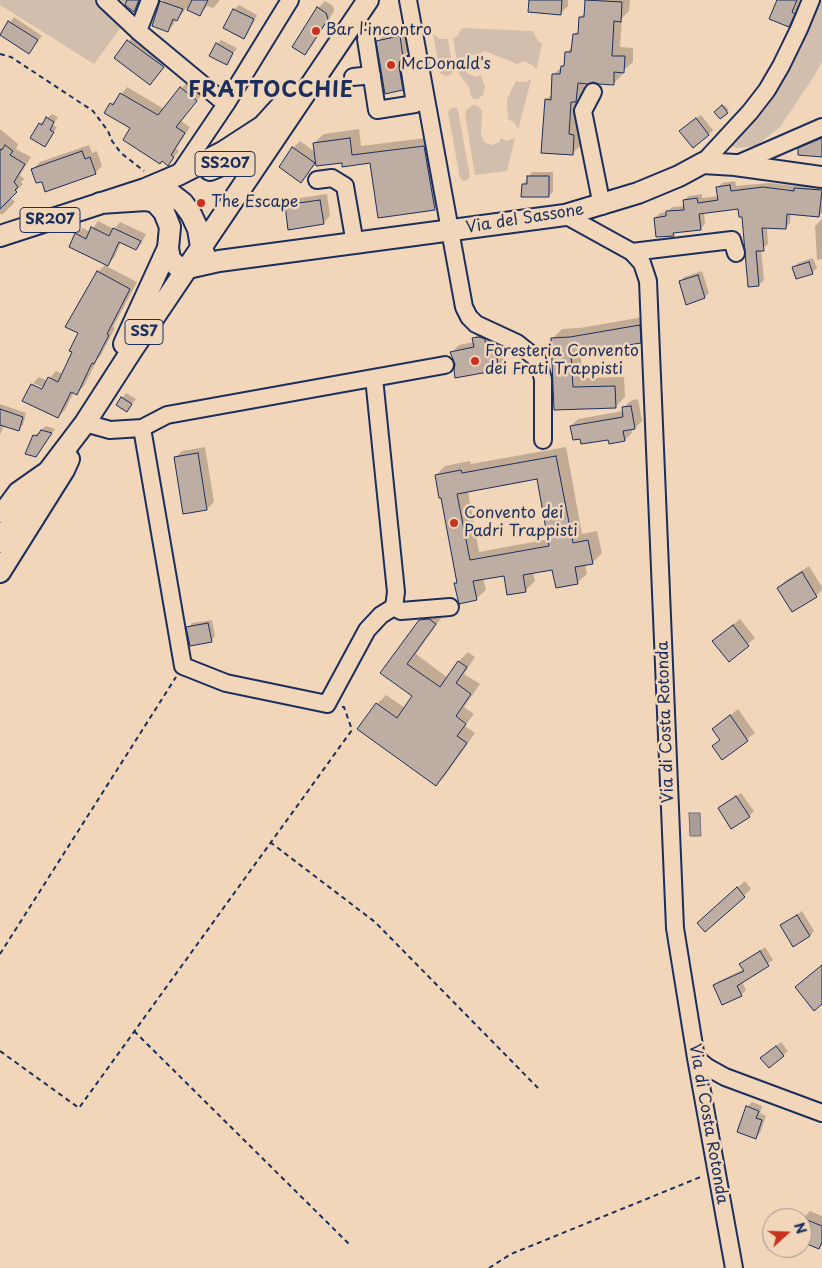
<!DOCTYPE html>
<html>
<head>
<meta charset="utf-8">
<style>
	body { margin:0 }
	#map { position:relative; width:822px; height:1268px; overflow:hidden; background:#f2d6b9; font-family:"Playpen Sans",sans-serif }
	canvas { display:block }
	.north { position:absolute; left:762px; top:1208px; width:50px; height:50px; box-sizing:border-box; background:#f2d6b9; border:1px solid #9c9395; border-radius:50%; rotate:70deg; font-size:14px; font-weight:700; line-height:20px; text-align:center; color:#1b2f5e }
	.north::after { content:''; display:block; margin:auto; width:18px; height:22px; background:#c8321e; clip-path:polygon(50% 0,100% 100%,50% 72%,0 100%) }
</style>
</head>
<body>
<div id="map">
<canvas width="822" height="1268"></canvas>
<div class="north">N</div>
</div>
<script>
const context = document.querySelector('canvas').getContext('2d');
context.lineJoin = 'round';
function fill(path, color) {
  context.fillStyle = color;
  context.fill(path, 'evenodd');
}
function poly(rows) {
  const path = new Path2D();
  for (const r of rows) {
    path.moveTo(r[0], r[1]);
    for (let i = 2; i < r.length; i += 2) path.lineTo(r[i], r[i + 1]);
  }
  return path;
}
function strokePath(path, color, width, dash) {
  context.strokeStyle = color;
  context.lineWidth = width;
  context.lineCap = dash ? 'butt' : 'round';
  context.setLineDash(dash || []);
  context.stroke(path);
}
function write(font, color, halo, rows, align = 'center') {
  context.font = font + ' "Playpen Sans",sans-serif';
  context.lineWidth = 5;
  context.setLineDash([]);
  context.textBaseline = 'middle';
  context.strokeStyle = halo;
  context.fillStyle = color;
  for (const [text, x, y, turn = 0] of rows) {
    context.save();
    context.translate(x, y);
    context.rotate((+turn || 0) * Math.PI / 180);
    context.textAlign = isNaN(turn) ? turn : align;
    if (halo) context.strokeText(text, 0, 0);
    context.fillText(text, 0, 0);
    context.restore();
  }
}
fill(poly([
	[0,0,96,0,121,27,94,64,0,5],
	[817,0,822,0,822,62,816,73,780,127,756,146,737,148,731,146,727,143],
	[462,28,533,31,538,41,542,43,537,68,535,68,532,65,524,61,517,64,485,51,477,55,472,55,468,58,465,65,467,73,475,77,481,75,485,87,483,95,478,99,473,99,470,93,470,88,459,74,453,38,457,36],
	[433,34,440,39,448,39,453,71,450,75,445,76,440,73],
	[531,80,518,130,515,123,508,119,507,99,516,81,524,82],
	[473,105,478,106,482,111,481,134,484,142,492,145,499,142,501,138,507,141,515,138,507,171,475,175,465,114,466,110],
	[456,107,458,110,470,177,467,180,463,181,460,178,448,112,450,109]
]), '#d2beac');
const water = poly([
	[689,813,700,813,701,836,690,836,689,813]
]);
fill(water, '#a99d9a');
strokePath(water, '#707182', 1);
fill(poly([
	[121,0,141,0,139,5,134,11],
	[163,0,220,0,213,8,207,6,200,15,186,8,182,14,176,19,174,24,168,30,153,25],
	[531,0,568,0,568,6,561,13],
	[586,0,630,0,629,11,622,18,620,47,633,48,633,62,622,72,622,75,613,84,593,81,586,82,585,92,579,98,578,125,583,126,582,144,572,154,546,100,553,93,554,74,566,63,567,52,573,46,574,35,580,29,580,17,586,12],
	[779,0,800,0,798,5,801,6,795,19,788,26],
	[325,1,333,6,334,11,311,47,304,54,293,47,318,8],
	[239,5,257,15,248,33,244,37,234,10],
	[14,17,42,36,29,52,1,34],
	[406,30,409,49,406,53,406,59,409,82,402,89,378,41,385,34],
	[135,34,170,59,150,83,116,58],
	[221,40,237,48,226,64,217,44],
	[187,82,202,94,181,121,190,127,176,149,179,151,168,164,111,104,118,99,127,87,164,109],
	[724,105,729,110,720,117,716,112],
	[52,114,58,117,53,125,57,127,45,145,40,124],
	[701,115,713,130,708,135,685,127],
	[0,129,18,144,16,149,31,157,20,175,24,179,21,182,23,184,10,197,15,202,2,215,0,213],
	[359,129,361,146,434,137,444,199,434,209,371,161,317,162,301,181,293,148,300,141,315,152,314,143,324,134],
	[822,135,822,156,799,149,807,142],
	[89,145,92,153,97,151,102,166,95,173,42,180,33,169,40,162],
	[532,172,553,172,553,192,548,196,523,185],
	[735,181,736,186,769,183,797,186,800,183,822,185,822,213,819,216,791,213,790,223,785,228,767,227,768,244,761,249,764,280,759,285,743,215,739,207,704,212,705,224,700,229,676,231,673,235,655,218,660,213,667,212,672,207,685,206,684,200,689,196,702,194,702,198,719,196,717,188,722,183],
	[327,194,330,216,323,223,286,206,293,199],
	[822,219,822,259,817,260,815,226],
	[98,221,114,229,120,222,146,234,142,242,136,249,121,242,114,258,106,266,137,282,113,327,115,328,101,355,97,360,84,386,77,393,74,392,65,410,58,417,24,400,33,383,33,386,47,393,48,390,33,383,39,377,47,381,56,371,63,374,74,352,98,272,106,264,76,234,83,228,90,232],
	[813,258,817,268,812,273,794,267,798,263],
	[702,271,709,293,705,297,687,303,680,282,684,277],
	[649,316,650,332,640,341,581,352,582,378,624,377,625,397,616,406,555,408,553,338,562,329,580,328],
	[481,331,491,332,493,341,502,339,506,362,499,369,456,364,452,352,459,345,474,342,474,338],
	[126,393,136,399,127,410,118,404],
	[638,399,642,421,635,428,631,428,632,433,625,440,581,437,571,426,578,419,623,411,623,408,630,401],
	[0,404,26,413,23,425,19,429,4,425,0,435],
	[46,426,55,429,36,456,34,436],
	[205,447,214,502,207,509,184,513,175,458,182,451],
	[566,447,582,534,597,531,602,553,592,563,585,564,587,574,577,583,553,568,533,572,535,581,525,591,505,574,483,578,486,590,476,599,455,584,458,581,442,496,436,475,445,466,470,461,471,464],
	[538,478,549,539,479,552,468,491],
	[809,566,822,587,822,590,816,596,793,610,778,588,785,581],
	[429,611,444,614,416,654,448,678,459,661,468,652,475,657,464,674,480,684,464,707,474,714,465,726,475,733,445,776,436,785,359,729,377,704,386,695,405,708,414,696,382,673,420,620],
	[740,619,755,638,729,660,721,635],
	[212,620,215,636,211,641,188,628,192,623],
	[738,709,755,733,722,759,713,746,721,739,714,729],
	[741,793,754,811,749,816,719,809],
	[745,881,751,889,705,930,705,916],
	[802,911,814,931,810,936,782,925],
	[765,947,773,960,742,982,746,990,741,995,714,985,719,981,744,969,741,964],
	[781,1042,788,1051,783,1055,767,1054],
	[752,1102,762,1106,760,1113,766,1116,760,1133,755,1138,747,1107],
	[810,1211,822,1216,822,1245,819,1248,802,1240,802,1220]
]), '#0003');
const building = poly([
	[127,0,139,0,134,12,125,5,127,0],
	[192,0,208,0,200,16,187,10,192,0],
	[529,0,562,0,561,15,528,12,529,0],
	[585,0,622,2,621,22,614,21,612,56,625,56,624,73,614,72,614,85,599,84,593,82,588,84,578,83,576,102,571,102,569,134,574,135,573,155,541,153,545,99,551,100,552,74,560,74,561,66,564,66,565,52,571,52,573,34,578,34,579,17,584,17,585,0],
	[777,0,797,0,792,12,795,14,789,27,769,19,777,0],
	[160,1,183,9,177,21,173,19,168,32,152,26,160,1],
	[317,7,326,13,328,19,305,55,292,47,317,7],
	[233,9,254,19,244,39,223,28,233,9],
	[8,21,38,40,29,54,0,35,8,21],
	[400,36,403,57,400,61,399,67,403,90,385,94,376,41,400,36],
	[127,40,164,67,150,85,114,58,127,40],
	[216,43,233,53,227,65,209,56,216,43],
	[180,87,197,101,176,127,185,133,171,155,174,157,168,166,162,161,160,164,123,140,130,128,104,113,110,103,113,105,120,93,158,115,180,87],
	[722,105,728,113,720,119,714,112,722,105],
	[46,117,54,122,50,130,54,132,45,147,30,138,39,123,42,125,46,117],
	[696,118,709,135,693,148,679,131,696,118],
	[350,138,352,155,424,146,435,210,378,218,370,163,342,167,342,163,316,166,313,143,350,138],
	[822,138,822,157,798,155,798,148,822,138],
	[5,145,13,151,10,155,25,164,14,182,18,187,15,190,17,192,0,209,0,149,2,150,5,145],
	[292,147,315,163,301,183,279,167,292,147],
	[82,151,85,159,90,157,96,174,45,192,42,182,36,183,31,169,82,151],
	[527,176,549,176,549,197,521,197,522,184,527,184,527,176],
	[730,185,731,191,763,187,794,191,794,188,822,190,819,217,787,214,786,229,762,228,764,251,756,251,759,286,748,287,742,217,739,217,738,209,699,214,701,230,673,233,674,236,656,237,654,218,666,216,666,211,684,210,683,200,697,198,698,203,718,200,716,187,730,185],
	[320,200,324,224,288,230,285,205,320,200],
	[91,227,109,236,113,228,141,241,136,250,119,242,108,266,69,247,75,233,86,239,91,227],
	[809,262,813,274,796,279,792,267,809,262],
	[97,271,130,289,107,334,109,335,94,364,92,363,77,395,71,392,58,418,22,401,31,384,42,389,48,377,58,382,72,352,69,351,78,333,65,327,97,271],
	[698,275,705,298,686,305,679,281,698,275],
	[640,325,641,343,571,354,573,387,615,386,616,408,554,410,551,338,570,337,640,325],
	[479,337,485,339,486,347,495,346,499,370,455,378,454,370,455,364,450,352,474,347,472,338,479,337],
	[121,397,132,404,127,412,116,405,121,397],
	[631,406,635,429,623,431,625,441,609,444,608,440,581,444,580,439,573,440,570,426,623,417,622,407,631,406],
	[0,409,23,417,19,431,0,425,0,409],
	[41,430,52,433,36,457,25,454,33,435,37,436,41,430],
	[198,453,207,510,183,514,174,457,198,453],
	[556,456,573,543,588,540,593,564,575,567,578,584,556,588,552,570,523,575,526,592,507,595,504,576,473,581,477,600,459,604,454,583,457,583,441,498,439,498,435,475,461,470,462,473,556,456],
	[537,479,549,546,470,560,457,494,537,479],
	[802,572,817,597,792,612,777,588,802,572],
	[429,619,436,624,407,664,440,687,458,661,467,667,456,683,471,694,456,716,466,724,457,736,467,743,436,786,357,729,376,703,397,718,412,696,380,673,419,620,429,619],
	[208,623,212,642,190,646,186,627,208,623],
	[733,625,749,646,729,662,712,641,733,625],
	[730,715,748,741,722,760,712,746,720,740,712,729,730,715],
	[736,796,750,817,731,829,718,808,736,796],
	[737,887,745,897,705,932,697,923,737,887],
	[797,915,810,936,793,947,780,925,797,915],
	[760,951,769,966,737,986,742,996,722,1005,713,985,744,971,739,964,760,951],
	[822,965,822,1004,814,1011,795,987,822,965],
	[776,1046,784,1056,769,1068,760,1058,776,1046],
	[746,1106,759,1111,756,1118,762,1120,756,1139,737,1132,746,1106],
	[802,1218,822,1226,822,1242,819,1249,802,1242,802,1218]
]);
fill(building, '#bdada3');
strokePath(building, '#1b2f5e', 1);
const minor = poly([
	[105,0,138,31,226,104],
	[408,0,464,307,469,317,476,324,517,343,537,359,543,379,543,440],
	[138,31,150,0],
	[366,39,377,110,415,104,409,65],
	[353,77,372,75],
	[593,92,583,111,602,206],
	[703,163,750,112,767,90,781,66,799,29,811,0],
	[735,165,822,127],
	[178,175,226,104,290,0],
	[317,180,332,178,345,186,355,244],
	[565,215,632,252,642,263,648,281,675,928,696,1058,734,1268],
	[632,252,732,240,736,253],
	[85,423,110,430,142,428,167,415,445,365],
	[142,428,183,666,226,683,327,704,367,630,381,615,394,607,396,592,374,378],
	[0,514,17,491,44,472],
	[394,607,401,611,450,607],
	[696,1058,707,1067,725,1077,822,1113]
]);
const major = poly([
	[210,170,269,145],
	[145,189,170,193,183,203,191,214,198,229,201,247,204,253],
	[100,203,146,200,155,202,164,212,170,227,168,248,170,259,177,266,188,268,219,261,565,215,638,193,679,176,703,163,735,165,822,177],
	[0,236,145,189,178,175,223,152,263,126,292,94],
	[124,344,168,248],
	[0,542,28,498,85,423,132,350,368,0],
	[0,572,64,470,69,459]
]);
strokePath(minor, '#1b2f5e', 20);
strokePath(major, '#1b2f5e', 24);
strokePath(poly([
	[0,54,11,57,93,111,108,131,112,141,121,153,144,171],
	[270,842,375,922,538,1088],
	[0,954,176,677],
	[134,1031,350,1245],
	[0,1051,79,1108,352,730,344,707,341,707],
	[489,1268,511,1254,703,1176]
]), '#1b2f5e', 2, [5, 4]);
strokePath(minor, '#f2d6b9', 16);
strokePath(major, '#f2d6b9', 20);
for (const [x, y, r, color] of [
	[316,31,5,"#c8321e"],
	[391,65,5,"#c8321e"],
	[201,203,5,"#c8321e"],
	[475,361,5,"#c8321e"],
	[454,523,5,"#c8321e"]
]) {
  const dot = new Path2D();
  dot.arc(x, y, r, 0, 2 * Math.PI);
  context.fillStyle = color;
  context.fill(dot);
  strokePath(dot, '#f2d6b9', 2);
}
for (const [x, y, w] of [
	[225,164,60],
	[50,220,60],
	[144,332,38]
]) {
  const box = new Path2D();
  box.roundRect(x - w / 2, y - 12.5, w, 25, 4);
  context.fillStyle = '#f2d6b9';
  context.fill(box);
  strokePath(box, '#1b2f5e', 1);
}
write('bold 15px', '#1b2f5e', null, [
	["SS207",225,164],
	["SR207",50,220],
	["SS7",144,332]
]);
write('16px', '#1b2f5e', '#f2d6b9', [
	["Bar l'incontro",326,31],
	["McDonald's",401,65],
	["The Escape",211,203],
	["Foresteria Convento",485,352],
	["dei Frati Trappisti",485,370],
	["Convento dei",464,514],
	["Padri Trappisti",464,532]
], 'left');
write('16px', '#1b2f5e', '#f2d6b9', [
	["Via del Sassone",525,219,-9],
	["Via di Costa Rotonda",666,722,-92],
	["Via di Costa Rotonda",708,1124,80]
]);
context.letterSpacing = '1px';
write('bold 21px', '#1b2f5e', '#f2d6b9', [
	["FRATTOCCHIE",271,91]
]);
context.letterSpacing = '0px';
</script>
</body>
</html>
